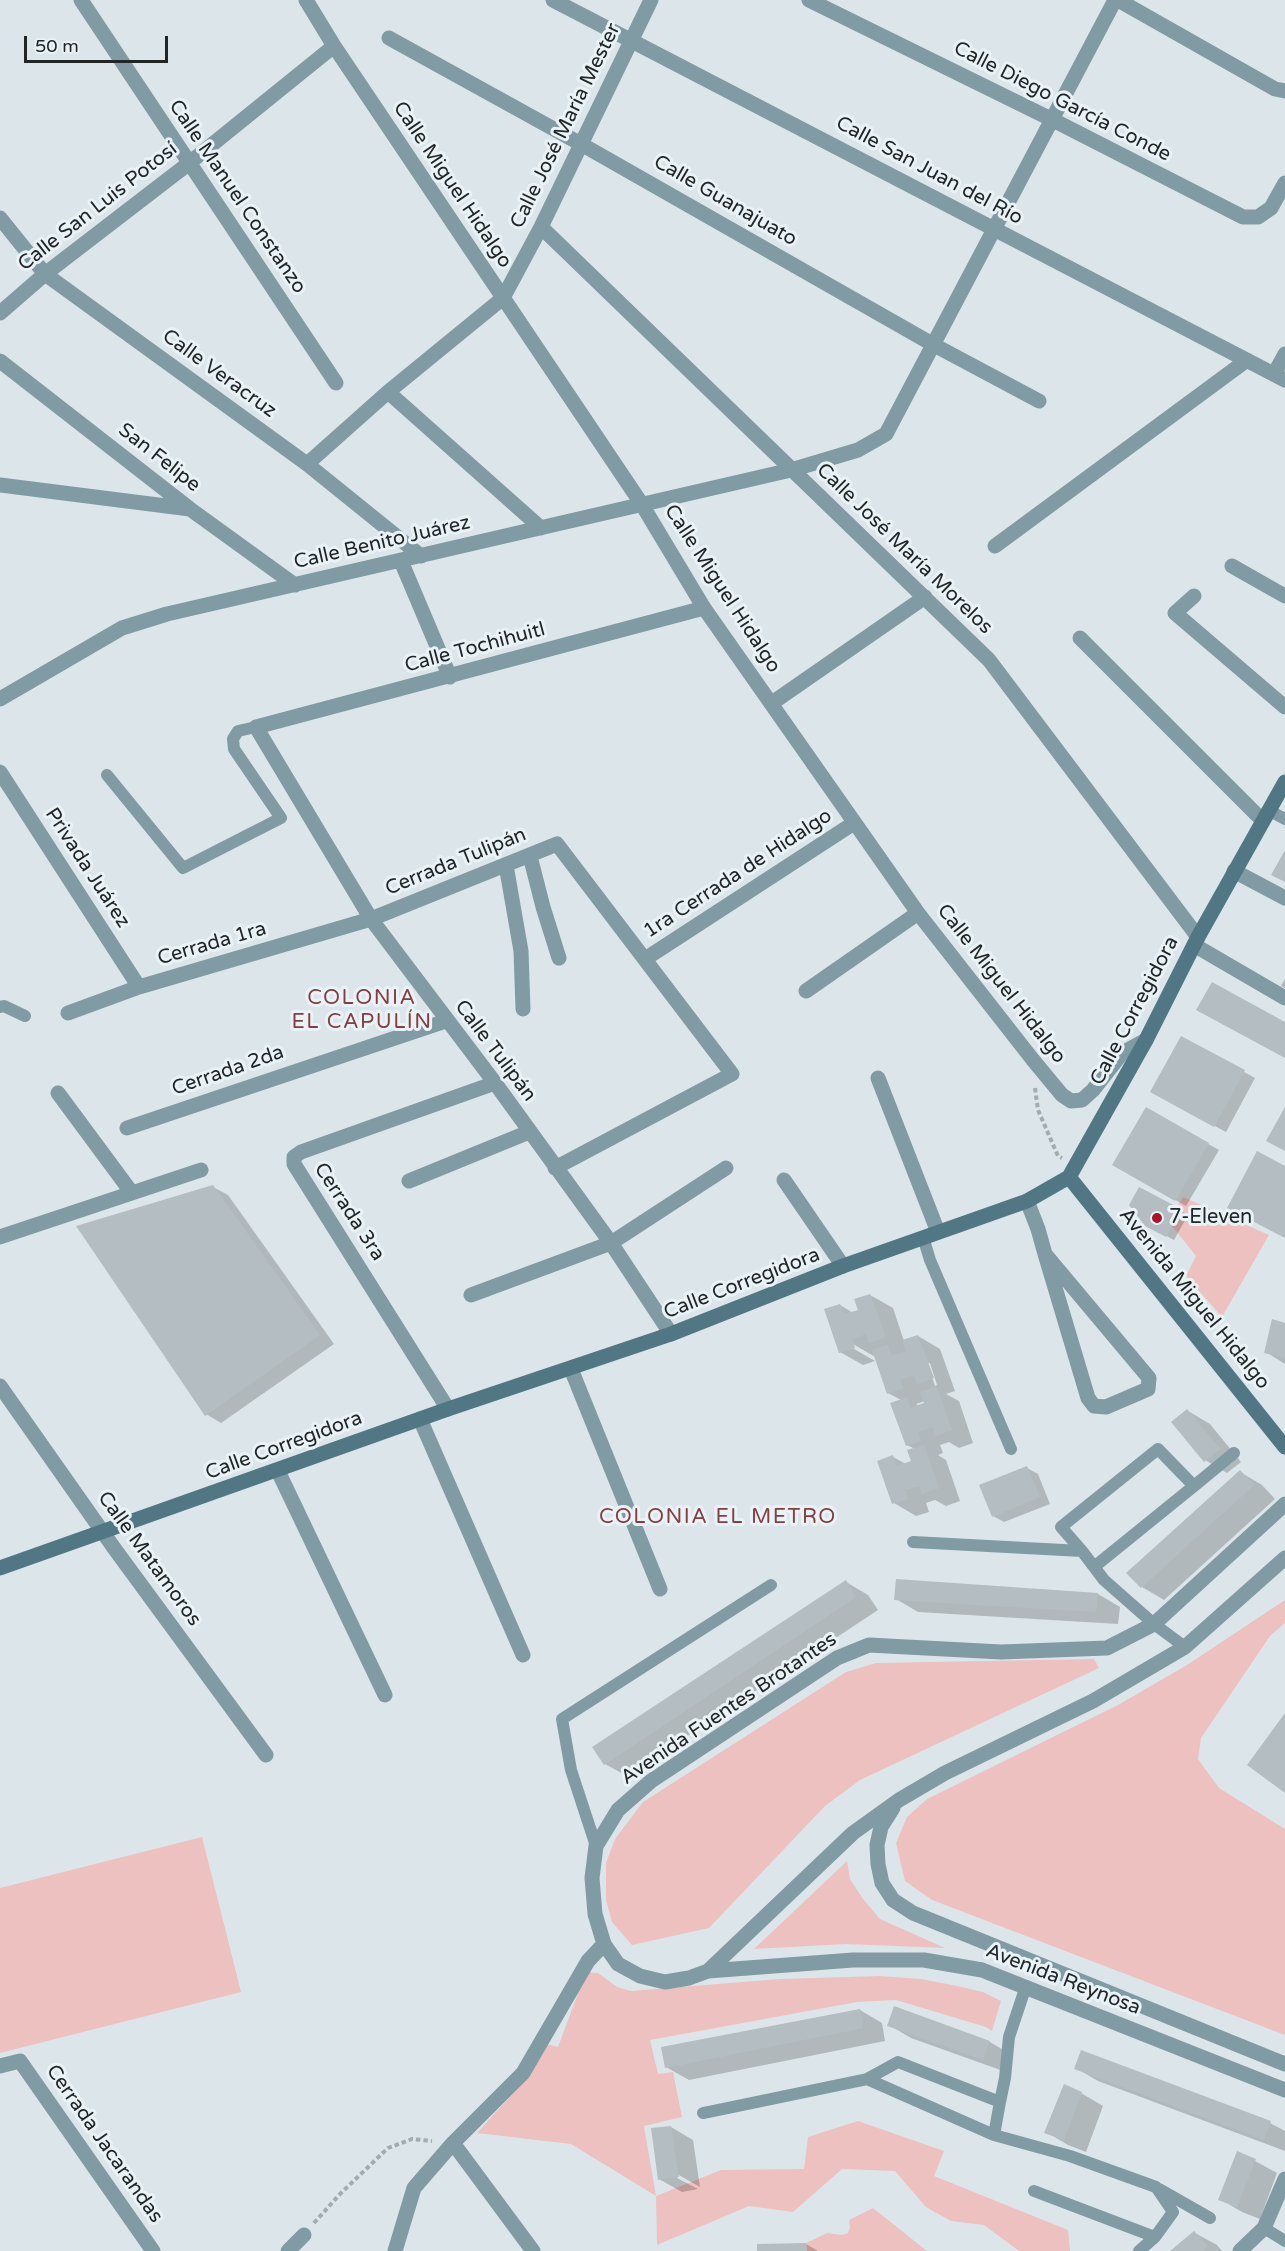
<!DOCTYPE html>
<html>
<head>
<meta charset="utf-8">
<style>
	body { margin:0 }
	#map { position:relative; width:1285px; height:2251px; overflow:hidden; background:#dce6ea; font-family:"Varela Round",sans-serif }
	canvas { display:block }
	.scale { position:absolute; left:24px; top:36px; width:144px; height:27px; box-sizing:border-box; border:3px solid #212526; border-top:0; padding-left:8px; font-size:18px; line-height:21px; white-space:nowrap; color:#212526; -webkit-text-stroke:4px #e9f3f7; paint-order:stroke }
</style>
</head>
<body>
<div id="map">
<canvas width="1285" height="2251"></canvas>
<div class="scale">50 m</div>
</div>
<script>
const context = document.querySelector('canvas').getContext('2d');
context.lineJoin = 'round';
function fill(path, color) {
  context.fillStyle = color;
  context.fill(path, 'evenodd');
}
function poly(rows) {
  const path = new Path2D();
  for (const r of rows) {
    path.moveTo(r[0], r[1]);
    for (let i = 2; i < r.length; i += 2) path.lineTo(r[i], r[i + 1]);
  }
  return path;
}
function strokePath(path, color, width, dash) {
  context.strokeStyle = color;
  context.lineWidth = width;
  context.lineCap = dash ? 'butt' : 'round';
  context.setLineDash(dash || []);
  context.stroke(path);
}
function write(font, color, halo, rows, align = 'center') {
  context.font = font + ' "Varela Round",sans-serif';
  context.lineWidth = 6;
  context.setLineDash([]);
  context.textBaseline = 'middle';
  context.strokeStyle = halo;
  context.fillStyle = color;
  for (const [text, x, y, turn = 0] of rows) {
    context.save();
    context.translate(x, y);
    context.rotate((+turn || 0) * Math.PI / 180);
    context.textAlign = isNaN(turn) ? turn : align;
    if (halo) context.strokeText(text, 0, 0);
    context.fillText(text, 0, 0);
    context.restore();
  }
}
fill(poly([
	[1183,1197,1269,1235,1222,1317,1186,1276,1196,1256,1172,1226,1181,1210,1177,1206],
	[1285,1600,1285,1623,1270,1636,1201,1738,1198,1759,1219,1788,1285,1829,1285,2035,932,1900,905,1881,896,1843,907,1817,927,1799,1118,1705,1187,1665],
	[1094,1659,1099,1668,860,1780,825,1806,709,1928,632,1945,612,1922,606,1900,606,1863,615,1839,643,1802,846,1672,876,1663],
	[202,1837,241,1992,0,2053,0,1888],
	[847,1861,850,1879,863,1899,880,1919,945,1948,846,1944,754,1949],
	[586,1972,598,1973,617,1987,631,1991,780,1979,880,1976,921,1979,957,1986,983,1992,1001,2001,992,2031,986,2027,896,2000,857,2002,650,2040,658,2074,673,2072,682,2117,644,2126,656,2196,721,2170,804,2169,808,2137,858,2121,944,2151,934,2176,1068,2230,1070,2251,1019,2251,984,2225,951,2221,926,2207,895,2171,842,2169,793,2212,749,2206,657,2245,656,2196,571,2144,477,2133,529,2076,543,2043,558,2047],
	[873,2208,927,2251,807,2251,806,2243,827,2233,842,2235,848,2233,850,2227,849,2220]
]), '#edc1bf');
fill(poly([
	[1285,979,1285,988,1281,986],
	[1182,1038,1255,1078,1226,1132,1163,1098],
	[1146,1109,1219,1150,1186,1206,1114,1165],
	[213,1187,228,1195,334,1344,221,1423,206,1414],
	[1139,1189,1188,1215,1174,1240,1146,1225],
	[870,1295,893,1308,904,1341,918,1336,940,1349,955,1391,946,1394,959,1401,973,1443,959,1448,949,1442,940,1445,943,1453,938,1455,946,1460,960,1501,946,1506,935,1500,926,1503,929,1512,916,1516,894,1503,893,1457,906,1464,913,1462,915,1449,907,1445,901,1400,888,1393,877,1358,851,1343,849,1346,875,1361,863,1365,840,1352,840,1305,853,1313,860,1311],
	[927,1363,930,1363,937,1385,935,1386],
	[925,1401,926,1404,919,1406,916,1404],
	[1285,1324,1285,1364,1266,1352],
	[1188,1411,1210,1424,1241,1462,1227,1473,1205,1460],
	[1027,1468,1038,1474,1050,1504,1004,1522,993,1516],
	[1240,1472,1262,1485,1275,1499,1164,1600,1142,1587],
	[846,1582,868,1595,878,1610,627,1776,605,1764],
	[1098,1594,1120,1607,1118,1624,918,1612,896,1599],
	[895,2008,990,2042,1012,2055,1006,2072,911,2038,889,2025],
	[860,2010,882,2023,885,2041,689,2080,666,2067],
	[1082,2052,1270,2123,1285,2131,1285,2151,1098,2081,1076,2068],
	[1081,2093,1103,2106,1086,2152,1068,2145,1046,2132],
	[671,2127,693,2140,700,2187,677,2174,677,2178,698,2189,682,2192,659,2179],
	[1255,2161,1277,2173,1260,2219,1242,2212,1220,2199],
	[1195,2233,1217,2245,1222,2251,1173,2251],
	[806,2244,818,2251,759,2251]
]), '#0003');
fill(poly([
	[1285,850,1285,882,1271,875],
	[1212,982,1285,1022,1285,1058,1196,1010],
	[1181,1036,1245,1070,1214,1127,1150,1092],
	[1146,1107,1209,1143,1175,1201,1112,1165],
	[1285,1107,1285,1151,1266,1141],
	[1257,1151,1285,1166,1285,1238,1227,1208],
	[213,1185,320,1335,205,1416,76,1226],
	[1139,1187,1181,1209,1166,1237,1145,1226,1129,1205],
	[870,1294,886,1337,869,1343,866,1334,852,1339,855,1348,839,1353,824,1309,840,1304,844,1314,858,1310,854,1299],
	[1272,1319,1285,1323,1285,1358,1264,1353],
	[918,1335,934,1378,917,1384,914,1375,900,1380,903,1388,887,1394,872,1350,888,1345,892,1356,906,1351,902,1340],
	[937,1387,952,1430,936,1436,933,1427,918,1432,921,1441,906,1446,890,1403,907,1397,910,1408,924,1403,920,1392],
	[1187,1409,1220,1449,1204,1462,1171,1422],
	[924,1445,939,1488,922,1494,919,1486,905,1490,908,1499,892,1504,877,1461,893,1455,897,1466,911,1461,907,1450],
	[1027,1466,1040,1497,992,1517,979,1485],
	[1240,1470,1254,1485,1141,1588,1126,1573],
	[896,1579,1098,1593,1096,1612,894,1600],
	[846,1580,856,1597,604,1765,592,1747],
	[1285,1713,1285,1793,1247,1765],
	[894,2006,990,2041,983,2060,887,2026],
	[860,2009,863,2028,665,2068,661,2047],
	[1081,2050,1271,2121,1264,2140,1074,2069],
	[1064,2084,1082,2092,1064,2140,1044,2133],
	[671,2126,679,2177,658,2180,651,2128],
	[1237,2151,1256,2159,1237,2207,1218,2200],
	[1194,2231,1208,2246,1203,2251,1170,2251],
	[806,2243,807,2251,757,2251,757,2244]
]), '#b4bdc1');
strokePath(poly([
	[1035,1088,1038,1110,1058,1156,1062,1158],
	[314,2223,340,2194,388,2148,412,2139,432,2141]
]), '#a3abae', 4, [4.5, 3]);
strokePath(poly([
	[107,775,183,868,281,818,234,749,233,739,238,731,256,727],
	[1268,810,1285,819],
	[0,1007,4,1006,25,1016],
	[923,1237,930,1260,1011,1449],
	[1194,1486,1234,1453],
	[913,1542,1082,1551,1104,1580,1154,1624,1185,1647],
	[1082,1551,1061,1527,1158,1449,1194,1486,1094,1567],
	[596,1846,571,1770,562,1719,771,1585],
	[867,2079,994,2135,1070,2156,1156,2187,1173,2212,1155,2237,1034,2191],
	[703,2113,867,2079,898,2062,1000,2102,1005,2078,1009,2037,1026,1986],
	[994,2135,1000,2102],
	[1159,2189,1210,2218],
	[1264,2228,1285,2241],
	[1139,2251,1155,2237]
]), '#819ba4', 12);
strokePath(poly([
	[81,0,336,383],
	[306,0,334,46,641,503,704,608,918,913,1033,1060,1062,1095,1071,1101,1082,1100,1093,1090,1122,1053,1146,1040],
	[553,0,1285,380],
	[809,0,1053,120,1243,217,1258,217,1271,208,1285,183],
	[1118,0,1275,89,1285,91],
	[389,38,581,144,934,345,1039,401],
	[0,218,45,274,307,464,421,556],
	[541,227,989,660,1198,937],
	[0,313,45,274,188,164,334,46],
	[0,361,190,509,295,585],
	[1274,374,1285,354],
	[388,392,541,528],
	[307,464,388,392,503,298,541,227,651,0],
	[0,485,190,509],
	[995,546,1247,360],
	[401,561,450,677],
	[1232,566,1285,596],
	[1194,596,1175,613,1285,707],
	[1080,638,1262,820],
	[0,699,122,628,167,614,791,470,858,450,886,434,1115,0],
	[772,703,925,597],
	[0,772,139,987],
	[530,856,543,907,559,958],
	[506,865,521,951,523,1009],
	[1234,871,1285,898],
	[1194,945,1285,998],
	[645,959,854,823],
	[806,991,918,913],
	[68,1013,139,987,371,919,557,844,732,1074,555,1168],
	[878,1078,938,1232],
	[58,1093,132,1193],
	[127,1128,446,1021],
	[784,1180,843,1266],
	[409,1181,529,1132],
	[1027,1201,1038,1229,1045,1254,1088,1398,1094,1406,1106,1407,1148,1389,1149,1378,1045,1254],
	[0,1237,201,1170],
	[471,1295,611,1243,726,1168],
	[671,1334,611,1243,495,1083,371,919,256,727,704,608],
	[571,1369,660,1589],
	[0,1386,114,1548,266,1755],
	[448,1409,294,1164,294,1157,301,1152,495,1083],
	[420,1419,523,1655],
	[278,1471,385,1695],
	[1285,1504,1154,1624,1107,1648,1001,1652,869,1645,837,1658,651,1781,618,1810,596,1846,592,1878,595,1914,604,1944,618,1964,640,1976,665,1982,689,1978,708,1971,853,1833,899,1800,945,1773,1093,1701,1185,1647,1285,1558],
	[893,1808,881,1827,877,1845,878,1864,882,1883,893,1900,913,1913,1285,2064],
	[708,1971,853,1960,924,1960,982,1970,1285,2090],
	[0,2066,20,2061,153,2251],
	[453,2143,533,2251],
	[288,2251,304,2235],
	[395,2251,414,2188,453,2143,523,2073,588,1961,604,1944],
	[1240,2251,1264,2228,1285,2179]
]), '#819ba4', 15);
strokePath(poly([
	[1069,1177,1285,1447],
	[0,1568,448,1409,671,1334,843,1266,1027,1201,1069,1177,1146,1040,1198,937,1285,782]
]), '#517785', 15);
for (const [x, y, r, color] of [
	[1157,1218,6,"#aa142c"]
]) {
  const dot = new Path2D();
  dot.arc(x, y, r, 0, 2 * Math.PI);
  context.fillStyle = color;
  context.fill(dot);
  strokePath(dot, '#e9f3f7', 2);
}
write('20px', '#212526', '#e9f3f7', [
	["Calle Diego García Conde",1062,102,27],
	["Calle José María Mester",566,126,-64],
	["Calle San Juan del Río",929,171,28],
	["Calle Miguel Hidalgo",452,185,56],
	["Calle Manuel Constanzo",237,197,56],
	["Calle Guanajuato",725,201,30],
	["Calle San Luis Potosí",98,207,-38],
	["Calle Veracruz",219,374,36],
	["San Felipe",159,458,38],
	["Calle Benito Juárez",382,543,-13],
	["Calle José María Morelos",904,549,44],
	["Calle Miguel Hidalgo",722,589,57],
	["Calle Tochihuitl",475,648,-15],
	["Cerrada Tulipán",456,862,-22],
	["Privada Juárez",87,868,57],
	["1ra Cerrada de Hidalgo",738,874,-33],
	["Cerrada 1ra",212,944,-16],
	["Calle Miguel Hidalgo",1001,984,52],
	["Calle Corregidora",1135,1011,-62],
	["Calle Tulipán",495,1051,53],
	["Cerrada 2da",228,1071,-19],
	["Cerrada 3ra",349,1212,57],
	["Calle Corregidora",742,1284,-21],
	["Avenida Miguel Hidalgo",1194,1299,51],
	["Calle Corregidora",284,1446,-20],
	["Calle Matamoros",149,1559,54],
	["Avenida Fuentes Brotantes",729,1709,-34],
	["Avenida Reynosa",1063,1980,21],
	["Cerrada Jacarandas",104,2144,55]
]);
write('20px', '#212526', '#e9f3f7', [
	["7-Eleven",1169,1218]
], 'left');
context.letterSpacing = '1.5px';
write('21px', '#863d3e', '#e9f3f7', [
	["COLONIA",362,998],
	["EL CAPULÍN",362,1022],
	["COLONIA EL METRO",718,1517]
]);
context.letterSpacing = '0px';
</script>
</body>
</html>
